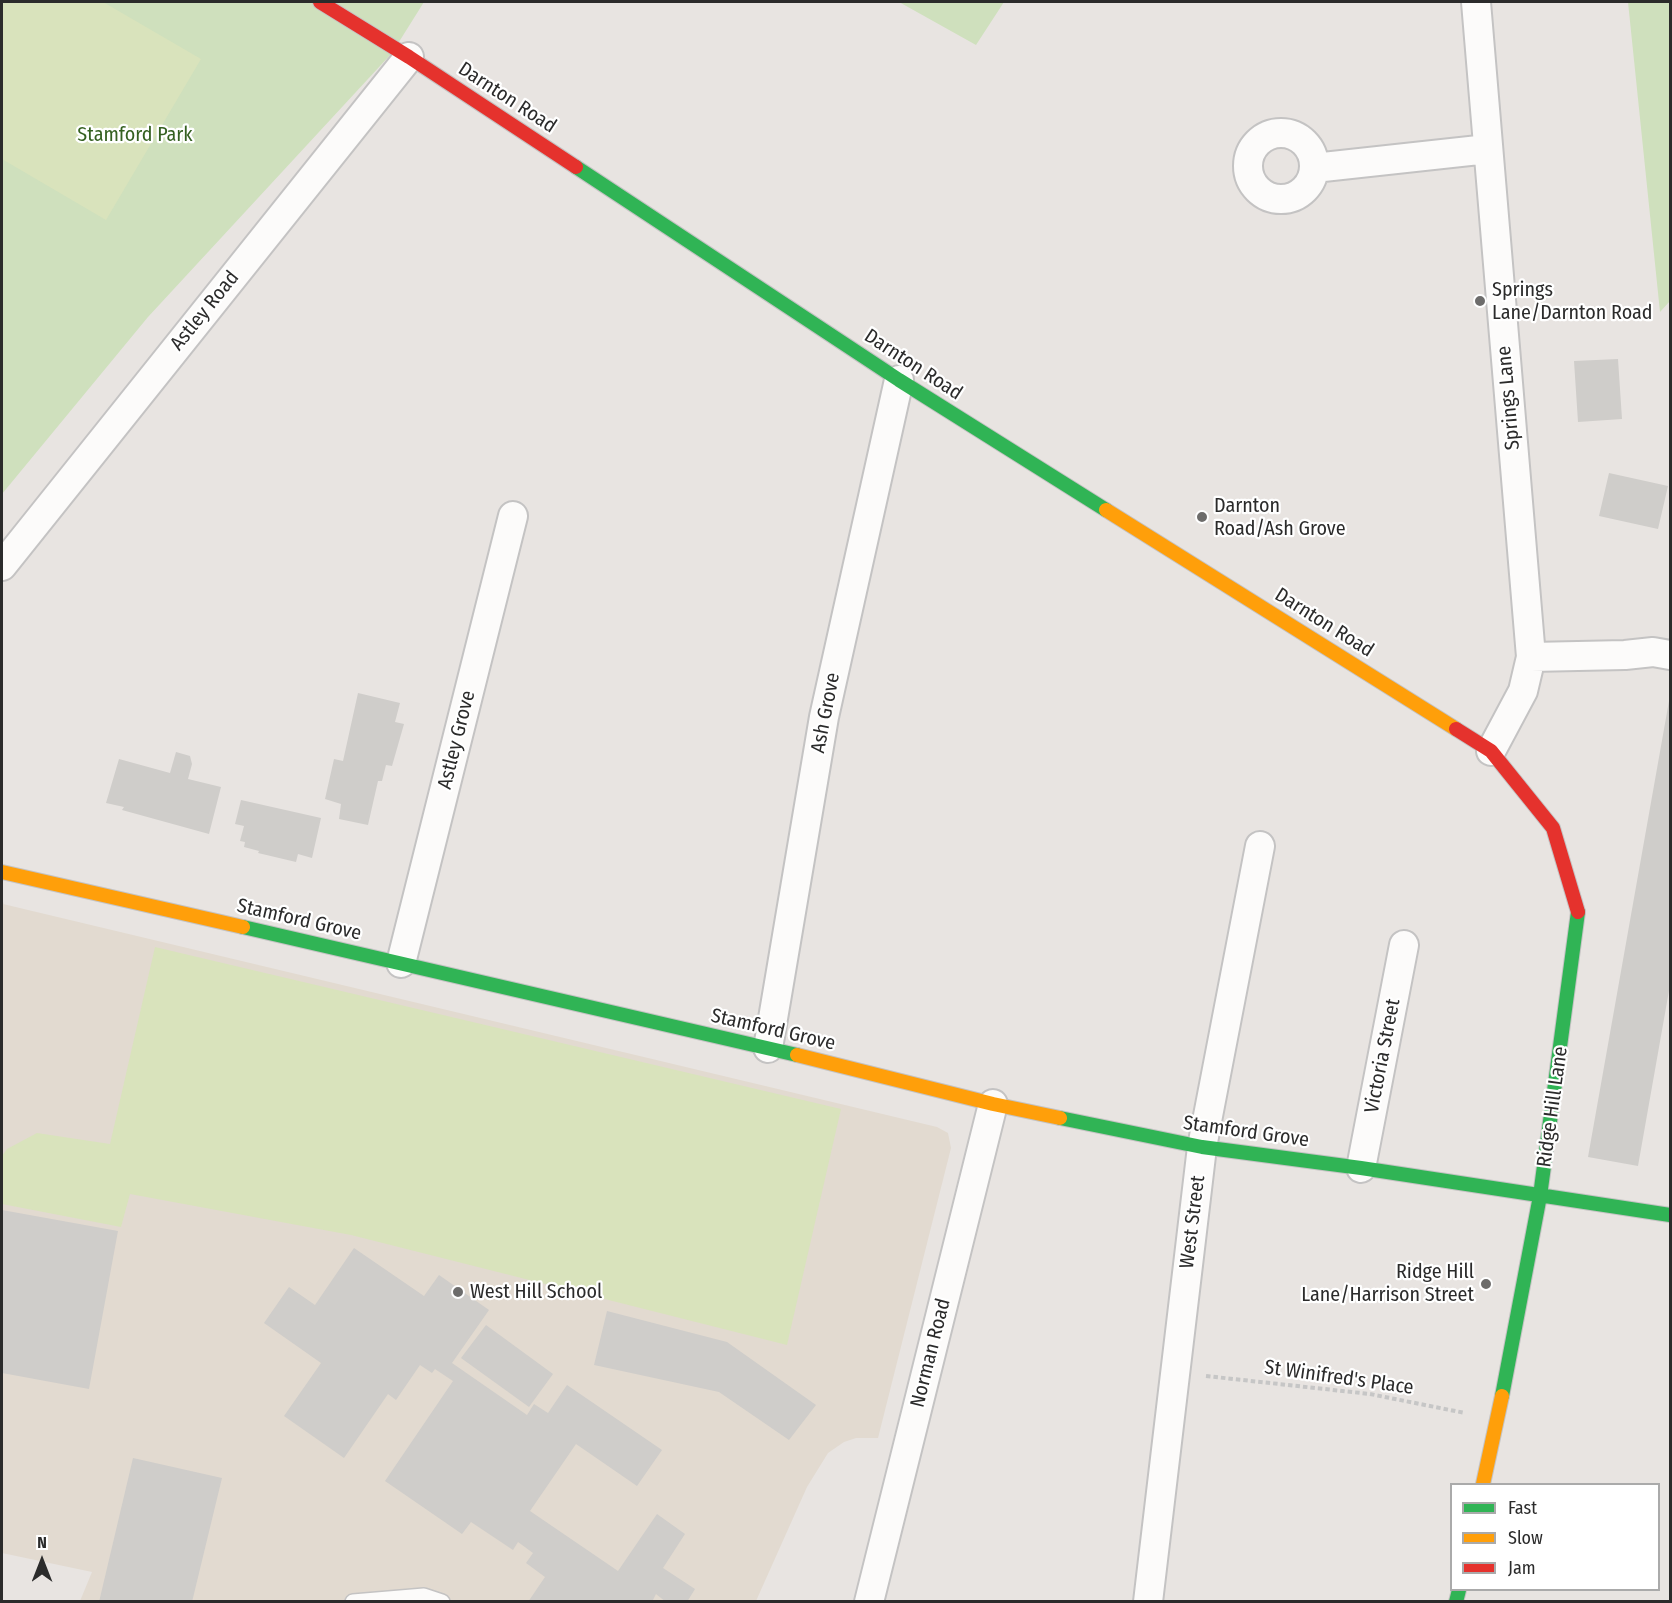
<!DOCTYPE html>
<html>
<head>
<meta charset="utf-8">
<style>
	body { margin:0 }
	#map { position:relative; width:1672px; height:1603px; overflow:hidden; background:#e8e4e1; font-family:"Fira Sans Condensed",sans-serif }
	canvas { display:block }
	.frame { position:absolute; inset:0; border:3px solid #2b2b2b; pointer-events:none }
	.legend { position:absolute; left:1450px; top:1483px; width:210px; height:108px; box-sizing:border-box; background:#fff; border:2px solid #aaa; margin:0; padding:8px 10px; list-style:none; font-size:18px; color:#2b2b2b }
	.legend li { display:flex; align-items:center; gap:12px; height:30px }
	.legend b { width:30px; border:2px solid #aaa }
	.north { position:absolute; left:12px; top:1531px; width:60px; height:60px; -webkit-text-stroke:4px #fff; paint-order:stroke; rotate:0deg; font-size:16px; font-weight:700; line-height:24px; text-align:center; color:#2b2b2b }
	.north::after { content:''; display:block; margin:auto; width:21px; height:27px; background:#2b2b2b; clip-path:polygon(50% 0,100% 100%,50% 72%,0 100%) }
</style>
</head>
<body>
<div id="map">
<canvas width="1672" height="1603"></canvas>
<div class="frame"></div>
<ul class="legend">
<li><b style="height:8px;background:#30b455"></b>Fast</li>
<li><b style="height:8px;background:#ff9f0a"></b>Slow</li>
<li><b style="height:8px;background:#e5322d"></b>Jam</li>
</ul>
<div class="north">N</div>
</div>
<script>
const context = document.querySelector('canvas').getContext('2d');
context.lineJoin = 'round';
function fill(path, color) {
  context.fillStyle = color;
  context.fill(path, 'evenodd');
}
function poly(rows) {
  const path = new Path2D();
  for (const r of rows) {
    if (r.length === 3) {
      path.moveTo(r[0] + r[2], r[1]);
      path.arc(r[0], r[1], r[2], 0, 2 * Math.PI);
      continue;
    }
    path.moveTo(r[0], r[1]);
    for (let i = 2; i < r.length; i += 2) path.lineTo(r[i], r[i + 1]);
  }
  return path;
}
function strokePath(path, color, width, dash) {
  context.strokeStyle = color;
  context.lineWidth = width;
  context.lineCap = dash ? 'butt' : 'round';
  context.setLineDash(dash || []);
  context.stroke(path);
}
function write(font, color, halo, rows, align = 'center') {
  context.font = font + ' "Fira Sans Condensed",sans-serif';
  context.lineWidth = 4.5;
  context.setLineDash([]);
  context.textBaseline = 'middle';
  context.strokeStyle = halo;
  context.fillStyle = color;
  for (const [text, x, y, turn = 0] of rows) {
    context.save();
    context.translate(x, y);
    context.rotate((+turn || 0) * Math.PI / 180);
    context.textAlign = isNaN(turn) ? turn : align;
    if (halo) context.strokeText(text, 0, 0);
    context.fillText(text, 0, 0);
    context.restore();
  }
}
fill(poly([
	[2,902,4,903,3,904,937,1127,948,1133,951,1148,878,1438,856,1438,844,1442,828,1453,807,1487,756,1601,80,1601,92,1572,2,1553]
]), '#e2dad0');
fill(poly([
	[2,2,424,2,392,53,148,317,2,494],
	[899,2,1004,2,976,45],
	[1628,2,1670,2,1670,301,1660,312]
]), '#cfe0bd');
fill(poly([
	[2,2,103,2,201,59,106,220,2,159],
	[155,947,841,1109,787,1345,351,1235,130,1194,121,1227,2,1204,2,1156,7,1149,37,1133,110,1144]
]), '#d9e3bc');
fill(poly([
	[1618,359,1622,419,1578,422,1574,361],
	[1609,473,1668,486,1658,529,1599,516],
	[358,693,400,703,395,722,404,724,392,766,386,765,382,781,378,781,368,825,339,819,341,804,325,799,334,759,343,761],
	[1669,701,1670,702,1670,985,1638,1166,1588,1157],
	[176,752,190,756,192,764,188,779,221,787,209,834,122,810,124,807,106,803,119,759,170,773],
	[241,800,321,818,312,858,298,854,296,862,258,853,259,851,244,847,245,842,240,841,244,826,235,824],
	[2,1210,118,1231,89,1389,2,1373],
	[354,1248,424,1296,439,1275,489,1310,452,1363,527,1415,534,1404,548,1413,567,1385,662,1450,637,1486,576,1444,530,1511,618,1571,657,1514,685,1534,663,1568,695,1589,687,1602,666,1602,656,1594,652,1602,528,1602,545,1577,526,1563,533,1553,518,1542,513,1550,471,1522,462,1534,385,1481,453,1381,435,1369,432,1373,420,1365,396,1400,388,1394,344,1458,284,1416,321,1363,264,1323,289,1287,315,1305],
	[607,1311,727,1342,816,1405,789,1440,719,1392,594,1365],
	[486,1325,553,1374,529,1407,461,1358],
	[133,1458,222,1478,192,1602,99,1602]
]), '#cfcdca');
const lane = poly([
	[353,1602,424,1596,442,1602]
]);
const street = poly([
	[1476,2,1531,657,1523,691,1491,751],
	[1281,166,33],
	[1314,168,1488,149],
	[2,566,409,57],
	[1531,657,1625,655,1653,652,1670,655],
	[401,963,513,516],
	[768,1048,824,717,899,380],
	[1361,1168,1404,945],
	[869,1602,993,1104],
	[1148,1602,1202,1147,1260,846]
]);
const fast = poly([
	[576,167,899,380,1106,510],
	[243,927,797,1055],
	[1060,1118,1202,1147,1361,1168,1670,1215],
	[1502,1396,1540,1196,1578,912],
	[1456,1602,1459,1590]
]);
const slow = poly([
	[1106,510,1456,729],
	[2,872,243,927],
	[797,1055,993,1104,1060,1118],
	[1483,1484,1502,1396]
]);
const jam = poly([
	[320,2,409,57,576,167],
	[1456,729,1491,751,1553,828,1578,912]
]);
strokePath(lane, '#c4c3c3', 18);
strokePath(street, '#c4c3c3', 32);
strokePath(fast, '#c4c3c3', 16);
strokePath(slow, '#c4c3c3', 16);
strokePath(jam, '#c4c3c3', 16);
strokePath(poly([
	[1206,1376,1370,1394,1465,1413]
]), '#c6c6c6', 4, [4.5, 3]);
strokePath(lane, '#fcfbfa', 15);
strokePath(street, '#fcfbfa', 28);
strokePath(fast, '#30b455', 14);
strokePath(slow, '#ff9f0a', 14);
strokePath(jam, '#e5322d', 14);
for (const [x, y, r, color] of [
	[1480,301,6,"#6d6c6b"],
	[1202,517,6,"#6d6c6b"],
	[1486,1284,6,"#6d6c6b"],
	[458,1292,6,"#6d6c6b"]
]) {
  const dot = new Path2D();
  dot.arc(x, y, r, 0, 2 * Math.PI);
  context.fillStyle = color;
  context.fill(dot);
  strokePath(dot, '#fff', 2);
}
write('20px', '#2b2b2b', '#fff', [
	["Darnton Road",507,98,33],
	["Astley Road",205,311,-51],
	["Darnton Road",913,365,33],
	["Springs Lane",1509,398,-95],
	["Darnton Road",1324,623,32],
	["Ash Grove",826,713,-79],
	["Astley Grove",457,740,-76],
	["Stamford Grove",299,920,13],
	["Stamford Grove",773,1030,13],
	["Victoria Street",1383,1056,-79],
	["Ridge Hill Lane",1553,1107,-82],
	["Stamford Grove",1246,1132,8],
	["West Street",1193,1222,-83],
	["Norman Road",931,1353,-76],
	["St Winifred's Place",1339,1378,8]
]);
write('20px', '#356121', '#fff', [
	["Stamford Park",135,135]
]);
write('20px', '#2b2b2b', '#fff', [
	["Springs",1492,290],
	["Lane/Darnton Road",1492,313],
	["Darnton",1214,506],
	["Road/Ash Grove",1214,529],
	["Ridge Hill",1474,1272,"right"],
	["Lane/Harrison Street",1474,1295,"right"],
	["West Hill School",470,1292]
], 'left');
</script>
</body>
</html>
